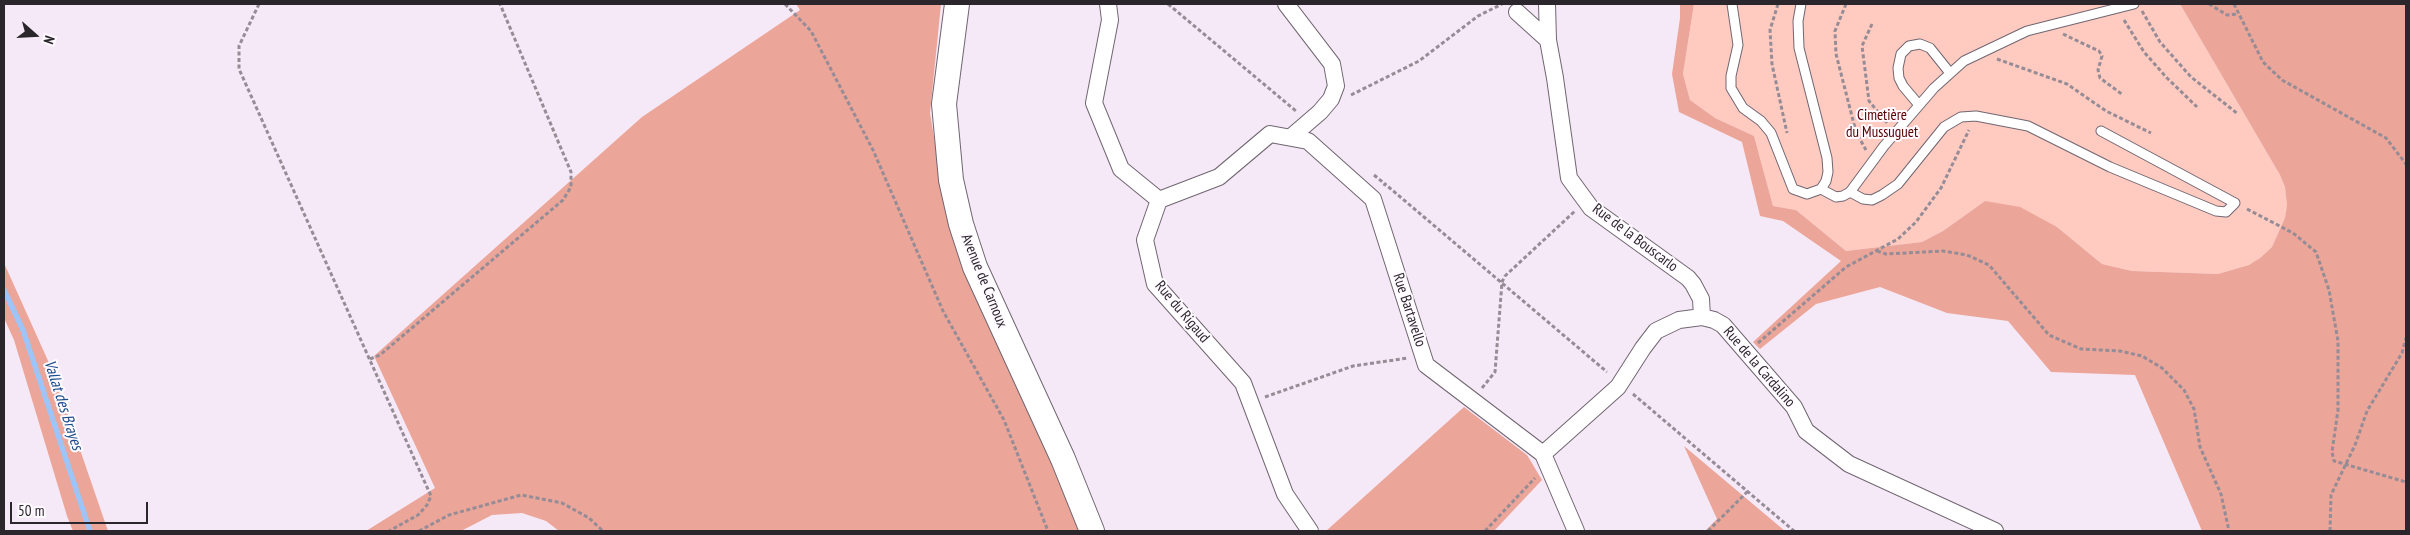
<!DOCTYPE html>
<html>
<head>
<meta charset="utf-8">
<style>
	body { margin:0 }
	#map { position:relative; width:2410px; height:535px; overflow:hidden; background:#f6e9f7; font-family:"PT Sans Narrow",sans-serif }
	canvas { display:block }
	.frame { position:absolute; inset:0; border:5px solid #2a262b; pointer-events:none }
	.north { position:absolute; left:10px; top:10px; width:50px; height:50px; -webkit-text-stroke:4px #fefaff; paint-order:stroke; rotate:109deg; font-size:14px; font-weight:700; line-height:20px; text-align:center; color:#2a262b }
	.north::after { content:''; display:block; margin:auto; width:18px; height:22px; background:#2a262b; clip-path:polygon(50% 0,100% 100%,50% 72%,0 100%) }
	.scale { position:absolute; left:10px; top:502px; width:138px; height:22px; box-sizing:border-box; border:2px solid #2a262b; border-top:0; padding-left:6px; font-size:15px; line-height:18px; white-space:nowrap; color:#2a262b; -webkit-text-stroke:4px #fefaff; paint-order:stroke }
</style>
</head>
<body>
<div id="map">
<canvas width="2410" height="535"></canvas>
<div class="frame"></div>
<div class="north">N</div>
<div class="scale">50 m</div>
</div>
<script>
const context = document.querySelector('canvas').getContext('2d');
context.lineJoin = 'round';
function fill(path, color) {
  context.fillStyle = color;
  context.fill(path, 'evenodd');
}
function poly(rows) {
  const path = new Path2D();
  for (const r of rows) {
    path.moveTo(r[0], r[1]);
    for (let i = 2; i < r.length; i += 2) path.lineTo(r[i], r[i + 1]);
  }
  return path;
}
function strokePath(path, color, width, dash) {
  context.strokeStyle = color;
  context.lineWidth = width;
  context.lineCap = dash ? 'butt' : 'round';
  context.setLineDash(dash || []);
  context.stroke(path);
}
function write(font, color, halo, rows, align = 'center') {
  context.font = font + ' "PT Sans Narrow",sans-serif';
  context.lineWidth = 4;
  context.setLineDash([]);
  context.textBaseline = 'middle';
  context.strokeStyle = halo;
  context.fillStyle = color;
  for (const [text, x, y, turn = 0] of rows) {
    context.save();
    context.translate(x, y);
    context.rotate((+turn || 0) * Math.PI / 180);
    context.textAlign = isNaN(turn) ? turn : align;
    if (halo) context.strokeText(text, 0, 0);
    context.fillText(text, 0, 0);
    context.restore();
  }
}
fill(poly([
	[1694,4,2180,4,2280,175,2285,187,2287,205,2285,219,2272,247,2260,258,2249,265,2218,274,2132,271,2102,264,2057,227,1985,201,1943,231,1922,242,1846,251,1796,210,1773,206,1754,136,1715,118,1690,100,1683,74]
]), '#ffcac0');
fill(poly([
	[796,4,941,4,930,113,945,204,1084,531,559,531,546,521,522,513,492,515,461,531,366,531,435,488,374,356,642,117,800,10],
	[1680,4,1694,4,1683,74,1690,100,1715,118,1754,136,1773,206,1796,210,1846,251,1922,242,1943,231,1985,201,2020,207,2057,227,2102,264,2132,271,2218,274,2249,265,2260,258,2272,247,2285,218,2287,205,2285,187,2280,175,2180,4,2406,4,2406,531,2202,531,2135,375,2051,372,2008,321,1947,313,1880,287,1816,304,1760,349,1753,342,1841,261,1783,221,1760,216,1742,142,1679,112,1672,74,1680,18],
	[4,263,54,374,108,531,73,531,67,516,14,340,4,318],
	[1464,407,1527,455,1542,480,1494,531,1326,531],
	[1684,446,1785,531,1705,531,1717,519]
]), '#eba599');
strokePath(poly([
	[4,290,23,330,90,531]
]), '#9ec4f9', 5.5);
const lane = poly([
	[1732,4,1738,45,1731,76,1731,88,1743,108,1761,121,1771,133,1793,189,1807,194,1821,189,1826,181,1828,172,1827,158,1799,48,1798,21,1801,4],
	[1919,105,1903,86,1899,78,1898,68,1901,54,1909,46,1920,44,1930,48,1950,73],
	[1821,189,1836,197,1843,196,1850,192,1884,146,1934,88,1964,61,2027,31,2134,4],
	[1850,192,1863,199,1872,200,1882,195,1898,184,1944,127,1961,117,1976,116,2028,126,2110,167,2216,211,2226,212,2235,203,2101,131]
]);
const street = poly([
	[1108,4,1110,20,1094,103,1121,169,1159,200],
	[1286,4,1332,64,1336,86,1331,99,1320,112,1291,137],
	[1517,12,1548,40,1547,4],
	[1548,40,1555,78,1569,178,1591,208,1688,278,1693,284,1701,299,1702,317],
	[1159,200,1219,177,1270,134,1308,141,1373,199,1426,365,1543,454,1576,531],
	[1159,200,1145,240,1155,284,1243,383,1285,494,1310,531],
	[1543,454,1618,387,1643,348,1656,331,1679,320,1702,317,1714,320,1723,325,1794,407,1806,431,1849,464,1995,531]
]);
const secondary = poly([
	[957,4,944,104,951,180,961,224,975,267,1063,459,1092,531]
]);
strokePath(lane, '#706671', 11);
strokePath(street, '#706671', 18);
strokePath(secondary, '#706671', 26);
strokePath(poly([
	[259,4,239,46,239,69,431,496,427,505,418,515,389,531],
	[785,4,811,31,873,150,943,311,1004,420,1048,531],
	[1168,4,1296,111],
	[1778,4,1770,30,1772,64,1787,133],
	[1846,4,1835,31,1836,54,1856,132,1866,150],
	[2209,4,2227,15,2238,14],
	[2234,4,2263,62,2282,80,2386,138,2406,164],
	[2142,11,2160,42,2191,77,2238,114],
	[2124,20,2144,52,2167,78,2197,107],
	[1872,24,1862,46,1869,101,1888,124],
	[2063,34,2099,51,2102,56,2098,70,2100,78,2123,95],
	[1997,59,2067,84,2106,111,2151,133],
	[1351,95,1419,61,1478,16,1502,4],
	[1374,175,1385,184],
	[1384,186,1385,184,1607,372],
	[2247,209,2293,233,2316,252,2329,290,2338,341,2338,410,2332,452,2334,461,2406,482],
	[1877,251,1886,254,1943,251,1967,255,1989,265,2049,335,2081,349,2120,351,2142,356,2162,368,2184,390,2194,409,2200,447,2221,494,2229,531],
	[1758,343,1846,267,1898,239,1916,222,1941,188,1969,130],
	[370,359,380,355,563,200,571,187,571,172,500,4],
	[1482,388,1495,372,1502,282,1505,276,1575,211],
	[1633,394,1794,531],
	[1265,397,1353,366,1408,358],
	[419,531,449,515,521,495,562,503,589,518,603,531],
	[1485,531,1535,478],
	[1708,531,1748,491],
	[2330,531,2331,495,2355,445,2367,411,2402,353,2406,338]
]), '#958c96', 3, [4, 2.5]);
strokePath(lane, '#fff', 9);
strokePath(street, '#fff', 16);
strokePath(secondary, '#fff', 24);
write('15px', '#550100', '#fefaff', [
	["Cimetière",1882,116],
	["du Mussuguet",1882,133]
]);
write('15px', '#2a262b', '#fefaff', [
	["Rue de la Bouscarlo",1635,238,37],
	["Avenue de Carnoux",984,281,68],
	["Rue Bartavello",1409,310,72],
	["Rue du Rigaud",1182,312,50],
	["Rue de la Cardalino",1759,367,49]
]);
write('italic 16px', '#1a4b89', '#fefaff', [
	["Vallat des Brayes",63,405,72]
]);
</script>
</body>
</html>
